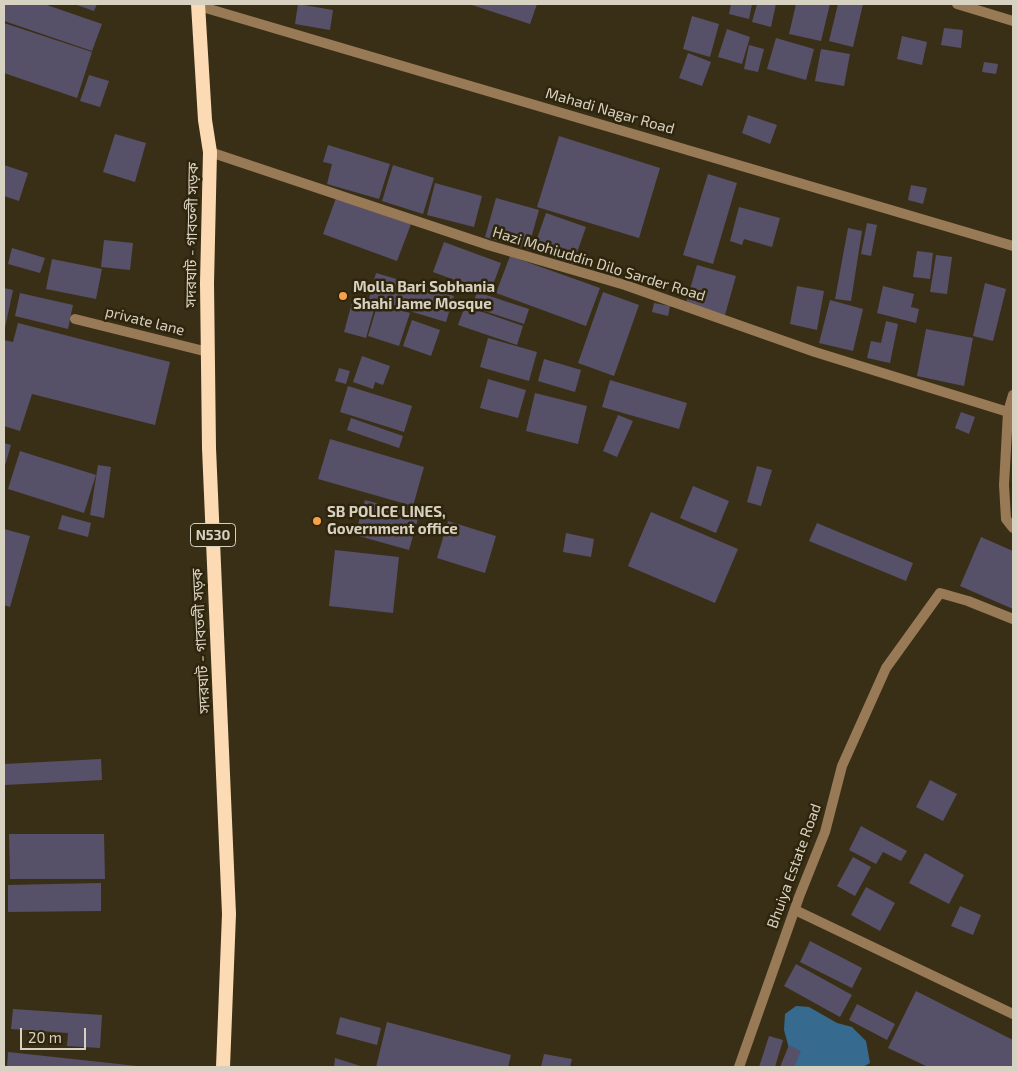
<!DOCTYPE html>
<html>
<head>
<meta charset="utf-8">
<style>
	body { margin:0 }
	#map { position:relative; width:1017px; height:1071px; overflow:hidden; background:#392f17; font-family:"Exo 2",sans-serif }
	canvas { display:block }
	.frame { position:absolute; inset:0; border:5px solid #d7d1c2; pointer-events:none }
	.scale { position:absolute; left:20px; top:1028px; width:66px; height:22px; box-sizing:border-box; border:2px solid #d7d1c2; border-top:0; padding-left:6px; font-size:15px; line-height:18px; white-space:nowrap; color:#d7d1c2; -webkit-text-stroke:4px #2f250d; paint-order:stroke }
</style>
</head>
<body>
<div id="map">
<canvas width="1017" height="1071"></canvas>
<div class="frame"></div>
<div class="scale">20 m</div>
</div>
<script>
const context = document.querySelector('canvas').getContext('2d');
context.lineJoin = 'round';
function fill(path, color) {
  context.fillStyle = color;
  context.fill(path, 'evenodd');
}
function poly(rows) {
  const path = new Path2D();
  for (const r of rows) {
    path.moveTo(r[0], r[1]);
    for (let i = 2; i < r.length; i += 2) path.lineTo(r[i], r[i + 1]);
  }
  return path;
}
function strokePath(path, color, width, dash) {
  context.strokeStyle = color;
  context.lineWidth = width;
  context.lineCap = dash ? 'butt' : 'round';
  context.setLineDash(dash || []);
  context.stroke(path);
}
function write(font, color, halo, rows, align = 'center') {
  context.font = font + ' "Exo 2","Noto Sans Bengali",sans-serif';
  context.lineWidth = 5;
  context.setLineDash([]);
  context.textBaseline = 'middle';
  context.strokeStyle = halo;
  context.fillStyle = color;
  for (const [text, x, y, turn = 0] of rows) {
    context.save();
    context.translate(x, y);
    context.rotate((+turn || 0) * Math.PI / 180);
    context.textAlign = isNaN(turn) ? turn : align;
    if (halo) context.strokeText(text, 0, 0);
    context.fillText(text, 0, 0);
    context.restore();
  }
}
fill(poly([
	[796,1006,809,1007,837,1023,852,1027,866,1041,870,1063,863,1067,794,1067,784,1030,785,1014]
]), '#376a8f');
fill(poly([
	[4,4,44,4,102,24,92,51,4,21],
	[74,4,97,4,94,11],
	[298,4,333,10,330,30,295,24],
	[469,4,537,4,530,24],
	[731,4,752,4,749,19,729,14],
	[757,4,776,4,771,27,752,22],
	[796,4,830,4,821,41,789,34],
	[838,4,863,4,853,47,829,41],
	[692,16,719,24,710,57,683,49],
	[4,23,92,52,77,98,4,73],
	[944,28,963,30,961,48,941,45],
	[727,29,750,37,742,64,718,57],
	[902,36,927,42,922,65,897,59],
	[776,38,814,49,806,80,767,69],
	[749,45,764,49,758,72,744,69],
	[821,49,850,54,844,86,815,81],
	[688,53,711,62,702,86,679,78],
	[984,62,998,64,996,74,982,72],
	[89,75,109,81,100,107,80,101],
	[748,115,777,125,770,144,742,133],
	[115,134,146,143,135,182,103,172],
	[559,136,660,168,639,238,537,207],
	[328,145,390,164,379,199,327,184,332,164,323,162],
	[4,165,28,173,19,201,4,196],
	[393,165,434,178,423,214,382,201],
	[708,174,737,183,713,264,683,255],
	[435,183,482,196,474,227,427,215],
	[911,185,927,188,923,204,908,200],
	[336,198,411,224,397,261,323,234],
	[496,198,539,210,528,249,485,237],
	[739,207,780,218,772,247,744,239,742,245,730,241],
	[546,213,586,227,573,264,533,250],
	[867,223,877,225,871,256,861,254],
	[848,228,862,231,851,301,835,299],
	[104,240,133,243,130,270,101,267],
	[444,242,501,263,490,293,433,272],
	[12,248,45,258,40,273,8,264],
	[917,251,933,253,930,279,913,277],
	[936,255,952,257,947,294,930,292],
	[510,256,600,288,586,326,496,293],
	[52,259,102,269,96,299,46,289],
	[697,265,736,276,725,315,686,303],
	[376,273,454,296,446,322,369,299],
	[985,283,1006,289,993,341,973,336],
	[797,286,824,291,817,330,790,324],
	[883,286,914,294,911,307,919,309,916,323,877,313],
	[4,288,13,290,5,328,4,328],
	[477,292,529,309,524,324,472,307],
	[603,292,639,305,614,376,578,363],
	[20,293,73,305,68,329,15,316],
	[353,299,375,306,366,338,344,332],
	[830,300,863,309,853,351,819,343],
	[378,303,410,313,399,346,368,336],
	[654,303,670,306,668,316,652,312],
	[465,306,523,326,517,345,458,325],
	[412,320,440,330,431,356,403,346],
	[886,321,898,324,890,363,867,358,871,341,881,343],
	[18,323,170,362,155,425,32,394,20,431,4,426,4,340,13,342],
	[926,329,973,338,964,386,917,376],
	[488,338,537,352,529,381,480,367],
	[362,356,390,366,383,385,375,382,373,389,353,382],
	[544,359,581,370,575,392,538,381],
	[339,368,350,371,346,384,335,381],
	[488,379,526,390,518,418,480,408],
	[610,380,687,403,679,429,602,407],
	[348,386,412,406,404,432,340,412],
	[535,393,587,406,578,444,526,431],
	[961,412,975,417,969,434,955,428],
	[618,415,633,421,617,457,603,451],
	[351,418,403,436,399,448,347,430],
	[330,439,424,467,413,506,318,479],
	[4,443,11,445,4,469],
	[20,451,96,475,84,513,8,489],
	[98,465,111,467,104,518,90,515],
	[757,466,772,470,761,506,747,502],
	[693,486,729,501,716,533,680,518],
	[365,500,419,515,409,550,355,535],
	[651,512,738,549,715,603,628,566],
	[62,515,91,523,88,537,58,529],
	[448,521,496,536,485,573,437,558],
	[817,523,913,563,906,581,809,541],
	[4,529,30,536,10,607,4,605],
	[566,533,594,539,591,557,563,552],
	[981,537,1013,551,1013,609,960,586],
	[335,550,399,557,393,613,329,606],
	[101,759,102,780,4,785,4,764],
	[930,780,957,794,943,821,916,807],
	[861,826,907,851,901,861,883,852,876,864,849,850],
	[9,834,104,834,105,879,10,879],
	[925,853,964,875,949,904,909,883],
	[853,857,871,867,855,896,837,886],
	[101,883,101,911,8,912,8,885],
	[866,887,895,903,880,931,851,915],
	[960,906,981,915,973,935,951,926],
	[810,941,862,968,852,988,800,962],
	[796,964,852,995,840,1017,784,986],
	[916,991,1013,1040,1013,1067,928,1067,888,1048],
	[857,1004,895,1024,887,1040,849,1020],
	[13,1009,102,1015,100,1048,67,1046,68,1033,11,1029],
	[340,1017,381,1028,377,1045,336,1034],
	[387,1022,511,1055,508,1067,376,1067],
	[769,1036,783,1040,775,1067,759,1067],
	[789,1045,801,1051,794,1067,780,1067],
	[8,1052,137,1066,137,1067,7,1067],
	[544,1054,572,1059,570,1067,541,1067],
	[335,1058,364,1067,334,1067]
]), '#575069');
strokePath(poly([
	[957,4,1013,21],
	[199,6,1013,246],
	[210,152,488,245,625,285,815,352,1008,412],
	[75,319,208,352],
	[1013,395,1008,412,1004,485,1006,519,1013,528],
	[795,910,1013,1014],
	[739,1067,799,897,825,832,842,766,886,668,940,593,968,601,1013,619]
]), '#997a56', 10);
strokePath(poly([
	[198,4,205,120,210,152,207,283,209,448,229,914,223,1067]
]), '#fcdab4', 14);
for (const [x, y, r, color] of [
	[343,296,5,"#f7a248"],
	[317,521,5,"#f7a248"]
]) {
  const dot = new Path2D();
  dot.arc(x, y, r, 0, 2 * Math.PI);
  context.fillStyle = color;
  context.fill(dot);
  strokePath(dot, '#2f250d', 2);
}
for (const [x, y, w] of [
	[213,535,45]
]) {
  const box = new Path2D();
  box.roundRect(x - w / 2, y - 11.5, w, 23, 4);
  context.fillStyle = '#2f250d';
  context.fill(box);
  strokePath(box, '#d7d1c2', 1);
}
write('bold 14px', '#d7d1c2', null, [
	["N530",213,535]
]);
write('15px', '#d7d1c2', '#2f250d', [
	["Mahadi Nagar Road",610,111,16],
	["সদরঘাট - গাবতলী সড়ক",192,235,-89],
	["Hazi Mohiuddin Dilo Sarder Road",599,264,17],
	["private lane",145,321,14],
	["সদরঘাট - গাবতলী সড়ক",201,641,-93],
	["Bhuiya Estate Road",794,866,-70]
]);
write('bold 15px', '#d7d1c2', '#2f250d', [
	["Molla Bari Sobhania",353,287],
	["Shahi Jame Mosque",353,304],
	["SB POLICE LINES,",327,512],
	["Government office",327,529]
], 'left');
</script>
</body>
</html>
